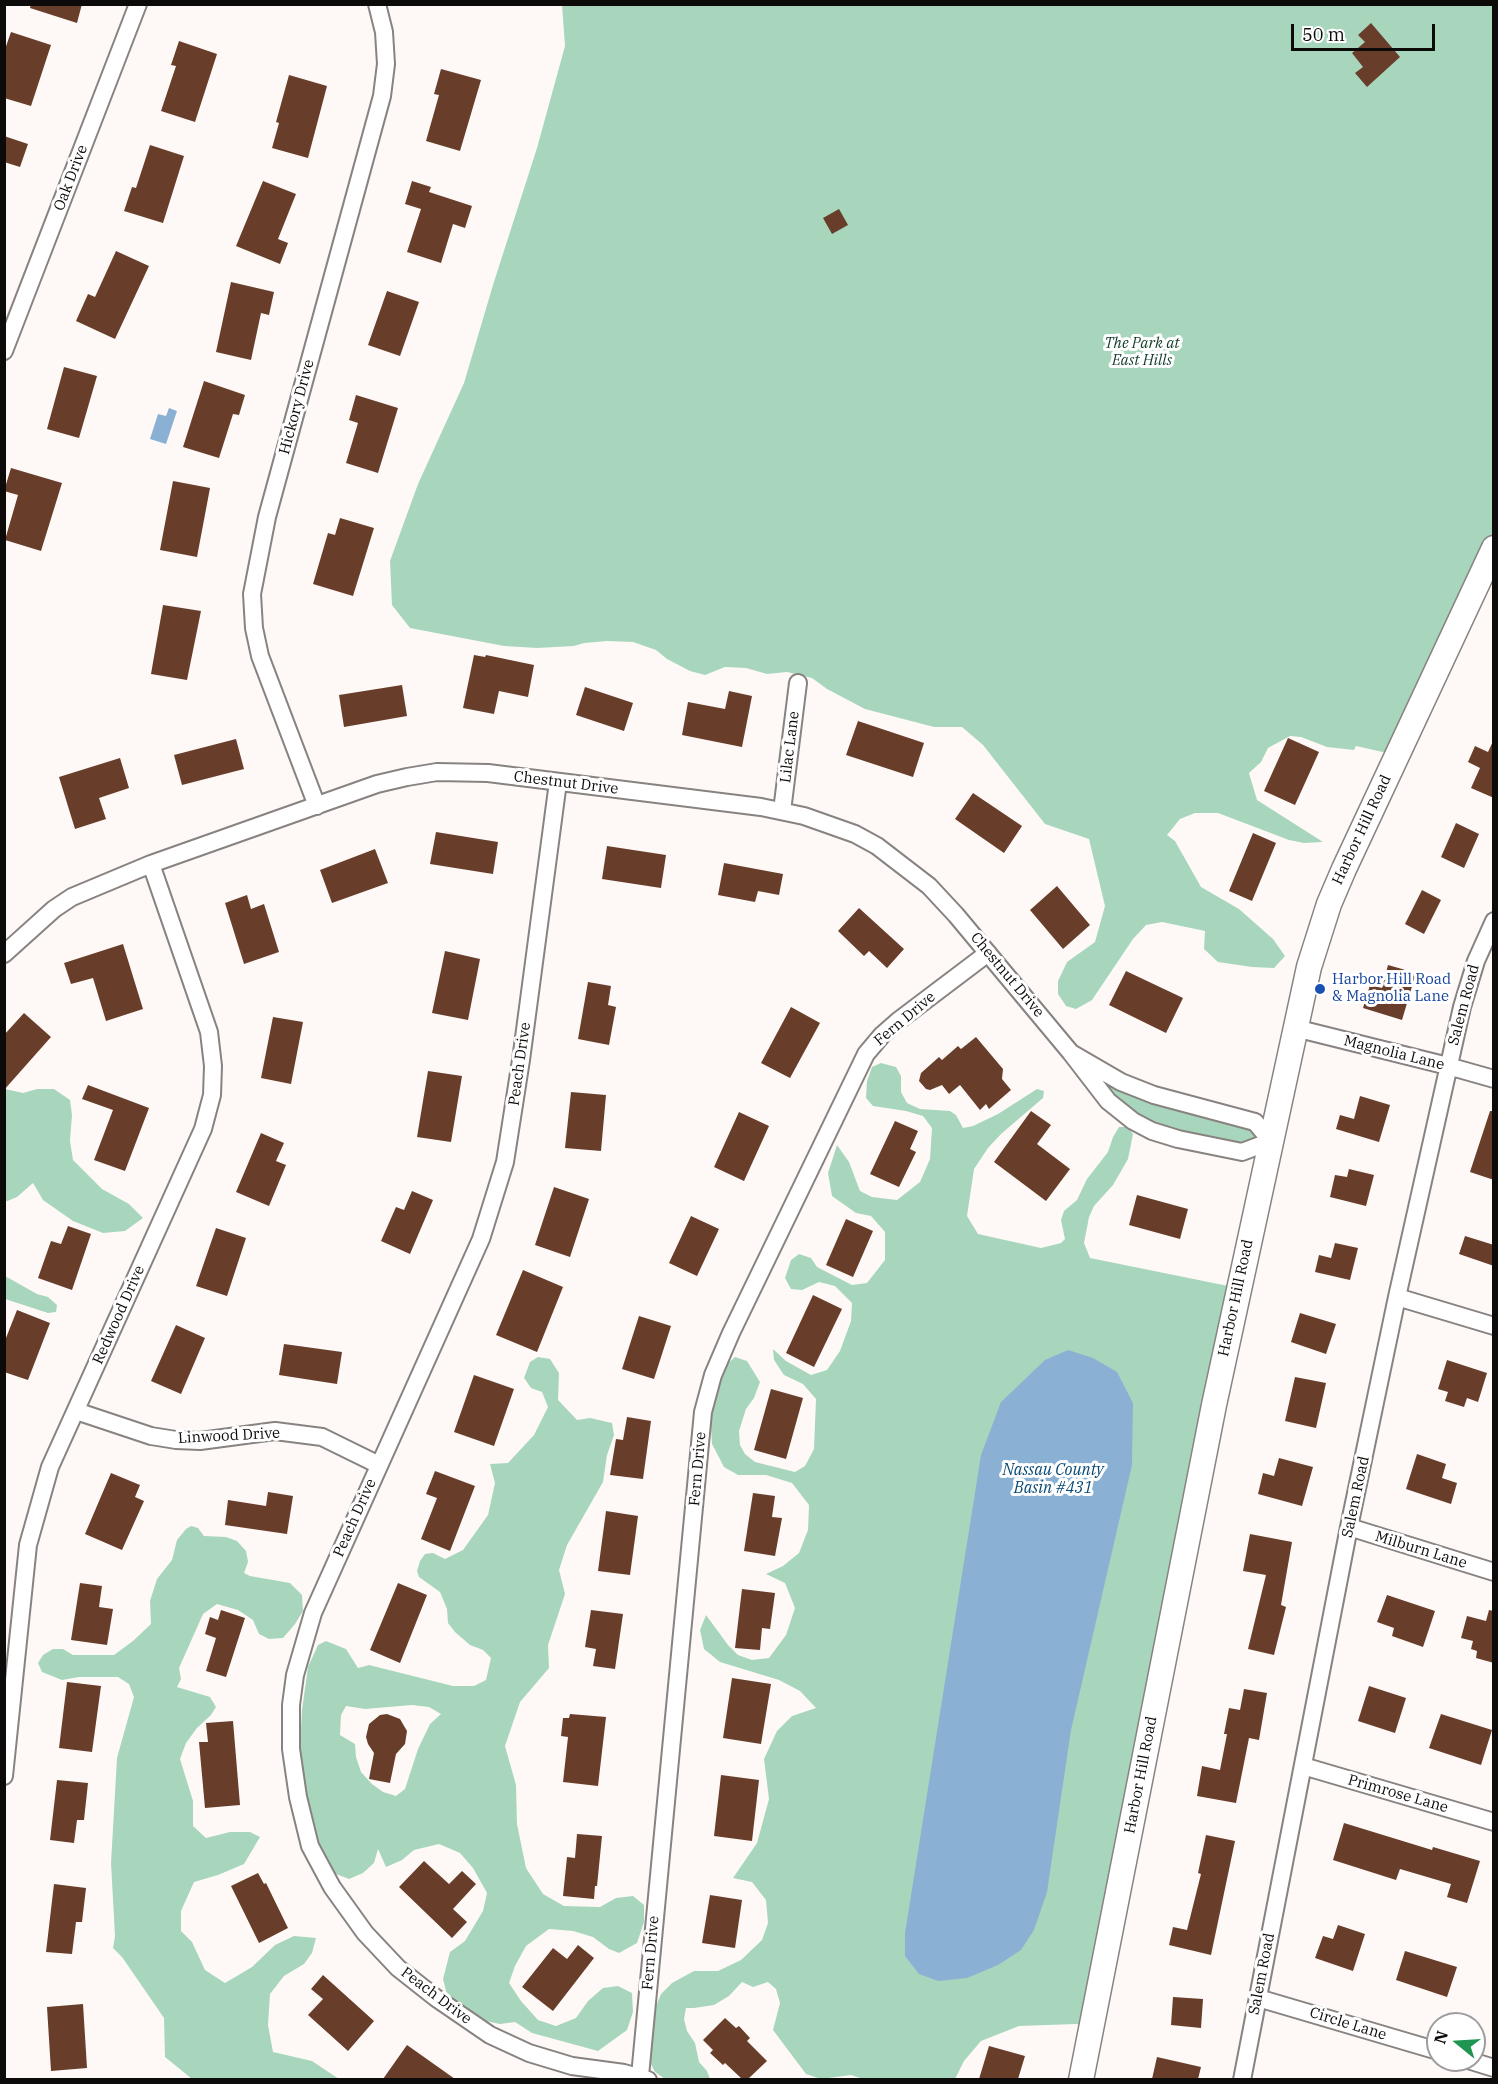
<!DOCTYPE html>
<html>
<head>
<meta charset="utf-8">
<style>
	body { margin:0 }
	#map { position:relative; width:1498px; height:2084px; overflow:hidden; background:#fef9f7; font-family:"IBM Plex Serif",serif }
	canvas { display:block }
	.frame { position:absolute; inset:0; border:6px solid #0d0b0a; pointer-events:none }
	.north { position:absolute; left:1426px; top:2012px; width:60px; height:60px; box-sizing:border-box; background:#fff; border:2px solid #9e9d9d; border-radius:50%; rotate:288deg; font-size:16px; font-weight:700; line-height:24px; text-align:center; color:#0d0b0a }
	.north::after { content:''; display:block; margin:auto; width:21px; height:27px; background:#1e9550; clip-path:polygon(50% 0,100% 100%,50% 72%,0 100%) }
	.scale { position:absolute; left:1291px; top:24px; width:144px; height:27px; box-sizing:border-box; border:3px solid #0d0b0a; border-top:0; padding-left:8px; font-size:18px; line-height:21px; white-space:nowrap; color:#0d0b0a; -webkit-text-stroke:4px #fff; paint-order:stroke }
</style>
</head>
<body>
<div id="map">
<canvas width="1498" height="2084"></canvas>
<div class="frame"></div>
<div class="north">N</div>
<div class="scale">50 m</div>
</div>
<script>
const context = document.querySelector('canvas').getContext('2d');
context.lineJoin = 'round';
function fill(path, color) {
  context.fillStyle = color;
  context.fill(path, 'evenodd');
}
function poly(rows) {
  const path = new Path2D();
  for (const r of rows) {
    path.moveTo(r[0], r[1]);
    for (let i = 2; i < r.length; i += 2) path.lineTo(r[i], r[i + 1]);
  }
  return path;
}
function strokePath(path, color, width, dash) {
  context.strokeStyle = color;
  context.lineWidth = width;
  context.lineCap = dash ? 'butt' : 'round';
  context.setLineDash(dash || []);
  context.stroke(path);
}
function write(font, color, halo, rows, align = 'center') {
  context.font = font + ' "IBM Plex Serif",serif';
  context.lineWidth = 6;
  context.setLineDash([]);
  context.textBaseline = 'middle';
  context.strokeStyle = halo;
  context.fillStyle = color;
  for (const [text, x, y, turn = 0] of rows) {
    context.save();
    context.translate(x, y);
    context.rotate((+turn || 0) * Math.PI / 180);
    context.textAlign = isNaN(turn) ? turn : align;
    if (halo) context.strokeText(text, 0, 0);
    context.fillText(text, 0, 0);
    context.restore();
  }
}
fill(poly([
	[562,5,1493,5,1493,548,1396,755,1356,746,1354,750,1327,747,1301,737,1290,736,1268,748,1261,762,1249,773,1257,800,1323,842,1304,843,1289,840,1218,813,1195,813,1180,819,1167,835,1175,841,1201,887,1239,909,1273,939,1285,956,1274,968,1252,967,1218,962,1204,949,1205,931,1162,922,1146,925,1133,939,1092,1000,1076,1009,1066,1006,1058,994,1058,981,1067,962,1095,942,1105,906,1089,839,1045,824,983,745,962,727,934,727,865,709,827,689,812,678,787,672,767,674,746,668,725,667,705,675,690,671,667,659,656,650,633,642,607,641,584,643,574,646,537,648,504,646,410,628,392,605,390,561,418,484,464,383,493,285,537,148,565,46],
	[881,1063,896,1067,901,1076,901,1092,907,1103,920,1109,950,1111,956,1115,963,1128,973,1126,998,1114,1037,1089,1044,1091,1043,1098,1001,1134,988,1148,974,1169,967,1216,978,1234,1041,1248,1061,1243,1065,1239,1061,1220,1064,1211,1077,1200,1087,1179,1108,1152,1113,1137,1119,1127,1128,1127,1133,1134,1128,1159,1113,1185,1094,1206,1089,1217,1084,1243,1090,1258,1238,1288,1089,2026,1076,2024,1019,2026,981,2041,964,2061,955,2079,866,2080,851,2075,821,2079,806,2074,773,2030,780,2003,776,1989,768,1982,753,1987,742,1982,729,1996,714,2005,694,2008,686,2008,684,2019,687,2031,695,2043,699,2062,707,2071,710,2079,665,2079,655,2072,649,2060,654,2011,661,1994,672,1983,694,1971,718,1971,741,1960,762,1940,768,1923,766,1900,752,1882,733,1878,757,1843,769,1799,764,1759,777,1731,792,1716,816,1708,800,1691,779,1680,720,1662,704,1649,700,1630,706,1615,728,1645,738,1655,752,1660,769,1658,786,1635,795,1608,785,1583,766,1574,783,1566,799,1553,808,1530,809,1505,792,1483,766,1475,738,1475,724,1467,712,1444,710,1411,726,1365,735,1357,747,1361,760,1382,754,1398,746,1409,739,1431,740,1445,745,1454,755,1462,795,1472,805,1466,814,1449,816,1399,803,1384,784,1375,774,1360,773,1349,786,1361,811,1375,827,1370,840,1351,851,1321,852,1303,835,1286,819,1282,802,1290,791,1289,785,1278,791,1260,799,1254,811,1258,817,1267,852,1285,867,1283,885,1260,885,1232,871,1216,856,1213,832,1196,828,1173,837,1145,849,1162,860,1191,872,1197,897,1200,920,1182,930,1159,932,1128,923,1116,906,1111,873,1106,866,1098,867,1081,872,1067],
	[1096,1069,1255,1122,1271,1141,1242,1152,1178,1139,1108,1101],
	[5,1089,23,1093,37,1089,54,1089,70,1100,72,1115,70,1141,73,1160,102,1189,129,1204,143,1218,125,1231,103,1233,73,1221,43,1200,33,1183,17,1197,5,1202],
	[5,1276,37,1294,48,1297,57,1305,56,1312,48,1313,5,1299],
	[538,1357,550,1359,559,1373,558,1400,577,1420,590,1418,612,1423,614,1435,607,1455,603,1482,567,1545,559,1570,565,1594,548,1645,549,1668,520,1702,505,1746,516,1785,517,1824,526,1868,543,1894,564,1906,600,1907,616,1898,633,1896,644,1905,644,1922,637,1943,619,1953,609,1949,593,1937,573,1931,549,1929,526,1946,515,1966,509,1983,521,2001,538,2020,556,2026,576,2018,588,2001,603,1988,618,1986,632,1993,633,2012,627,2030,598,2051,532,2033,515,2022,500,2024,481,2020,460,2007,447,1995,443,1979,450,1952,465,1941,483,1911,487,1893,473,1868,460,1853,439,1844,414,1850,402,1860,386,1867,378,1849,374,1863,363,1873,349,1879,336,1874,323,1859,308,1809,299,1769,302,1710,308,1667,318,1645,326,1641,346,1649,358,1668,369,1665,453,1686,474,1686,486,1680,491,1658,483,1650,470,1645,455,1632,448,1623,447,1609,440,1592,419,1577,417,1571,420,1561,425,1554,433,1553,445,1559,463,1550,488,1515,495,1483,490,1464,508,1463,534,1435,548,1407,542,1392,531,1388,524,1378,530,1362],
	[412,1705,429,1707,441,1714,430,1724,418,1749,405,1789,396,1796,383,1792,372,1784,361,1772,356,1757,355,1744,340,1735,341,1715,346,1706,365,1709],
	[191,1526,198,1528,204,1536,226,1537,237,1541,246,1551,248,1562,244,1573,250,1576,290,1583,302,1595,303,1611,295,1624,283,1638,269,1639,259,1634,253,1620,238,1610,217,1604,203,1614,179,1668,181,1679,177,1687,210,1697,216,1707,211,1715,197,1728,186,1743,180,1759,193,1801,193,1826,206,1838,230,1832,250,1832,260,1837,244,1864,218,1875,194,1882,181,1911,181,1931,192,1942,205,1970,225,1983,252,1967,275,1945,294,1936,316,1938,312,1953,304,1964,284,1976,270,1994,268,2025,273,2052,312,2061,339,2079,192,2079,165,2057,164,2018,122,1957,113,1948,115,1936,111,1863,117,1758,134,1697,129,1684,118,1677,79,1677,62,1680,42,1672,38,1663,43,1655,53,1649,63,1649,73,1655,114,1655,133,1641,151,1624,150,1601,157,1579,172,1560,177,1540,186,1529]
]), '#a8d6bd');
fill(poly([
	[169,408,177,411,166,444,150,439,158,414,166,416],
	[1068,1350,1093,1358,1117,1372,1133,1403,1132,1465,1071,1730,1047,1892,1034,1930,1021,1950,998,1965,967,1978,938,1981,919,1974,905,1956,905,1933,981,1455,1001,1402,1045,1360]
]), '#8ab1d4');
fill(poly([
	[31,4,82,4,77,23,30,8],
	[1371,23,1400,57,1367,87,1355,73,1363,67,1352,53,1365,42,1358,35],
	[11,32,51,45,31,106,4,98,4,52],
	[179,41,217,54,195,122,161,111,176,66,171,65],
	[441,69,481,80,460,151,426,141,439,95,434,94],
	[289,75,327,86,308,158,272,148,279,123,276,122],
	[4,136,28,144,20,167,4,162],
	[150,145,184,156,163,223,124,211,132,187,136,188],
	[263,181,296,194,278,239,288,243,280,264,236,246],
	[412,181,431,187,429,192,472,206,465,228,453,224,441,263,407,252,421,209,405,204],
	[839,209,848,225,832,234,823,218],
	[116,251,149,266,115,339,76,321,88,294,95,297],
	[231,282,274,292,269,315,261,313,251,360,216,352],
	[387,291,419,302,400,356,368,345],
	[64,367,97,376,79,438,47,429],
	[204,381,245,395,239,415,233,414,219,458,183,447],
	[356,395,398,408,378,473,346,463,358,423,349,420],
	[11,468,62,483,41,551,5,540,18,495,4,491],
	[173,481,210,488,197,557,160,550],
	[340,518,374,528,353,596,313,584,328,533,335,535],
	[163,605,201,611,187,680,151,674],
	[474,655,485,657,486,655,534,665,528,697,499,691,494,714,463,708],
	[402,685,407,716,344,727,339,695],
	[585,687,633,703,624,731,576,715],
	[729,691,752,696,742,747,682,735,688,702,725,709],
	[858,721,924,743,913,777,846,755],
	[1288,738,1319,752,1295,805,1264,791],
	[236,739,244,769,182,785,174,755],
	[1494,739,1494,798,1471,788,1480,768,1468,762,1475,746,1488,752],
	[120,758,129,788,99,798,106,819,75,829,59,777],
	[973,793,1022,826,1004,853,955,819],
	[1456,823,1479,834,1464,868,1441,857],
	[436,832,498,842,493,874,430,864],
	[1253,833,1276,843,1252,901,1229,891],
	[607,846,666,855,661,888,602,879],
	[375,849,388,883,332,903,320,870],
	[724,863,783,874,779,895,758,891,755,902,718,895],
	[1057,886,1090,925,1063,949,1030,910],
	[1422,890,1441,900,1424,934,1405,924],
	[247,895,251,909,264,904,279,952,244,964,225,903],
	[859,908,904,949,887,968,869,951,864,956,838,931],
	[123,944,143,1009,106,1021,93,978,71,984,64,963],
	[445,951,480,959,468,1020,432,1013],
	[1388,965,1416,973,1402,1020,1363,1008,1370,985,1382,988],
	[1126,971,1183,998,1166,1033,1109,1005],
	[588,982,611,986,608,1005,616,1007,609,1045,578,1039],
	[791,1007,820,1023,790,1078,761,1063],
	[24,1013,51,1037,4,1090,4,1035],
	[273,1017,303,1022,291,1084,261,1078],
	[976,1037,1003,1069,1002,1079,1011,1090,989,1109,986,1104,980,1110,960,1085,949,1094,942,1085,930,1090,926,1089,919,1081,921,1073,939,1057,942,1060,958,1046,961,1049],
	[428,1071,462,1076,451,1142,417,1137],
	[88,1085,149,1108,125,1171,94,1160,113,1110,82,1099],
	[571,1092,606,1095,601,1151,565,1148],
	[1360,1096,1390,1105,1379,1142,1336,1129,1340,1115,1354,1119],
	[1031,1111,1051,1125,1037,1144,1070,1169,1046,1201,994,1162],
	[1490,1111,1494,1111,1494,1180,1470,1172],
	[739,1112,769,1126,744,1181,714,1167],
	[895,1121,918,1131,910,1149,916,1152,899,1187,870,1174],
	[261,1133,284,1143,276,1161,286,1165,269,1206,236,1192],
	[1349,1169,1374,1175,1366,1206,1330,1197,1335,1175,1347,1177],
	[554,1187,589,1199,570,1257,535,1245],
	[412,1191,433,1200,410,1254,381,1241,396,1207,404,1210],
	[1137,1195,1188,1209,1180,1239,1129,1225],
	[691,1216,719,1229,697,1276,669,1263],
	[846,1219,873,1231,853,1277,826,1265],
	[68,1226,91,1234,72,1290,38,1278,51,1241,61,1244],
	[216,1228,246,1238,227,1296,196,1286],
	[1465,1236,1494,1245,1494,1266,1459,1254],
	[1335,1243,1358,1248,1350,1280,1315,1272,1319,1255,1331,1258],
	[523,1270,563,1287,537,1352,496,1335],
	[813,1295,842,1309,814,1367,786,1353],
	[17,1310,50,1323,28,1380,4,1372,4,1343],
	[1300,1313,1336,1324,1326,1354,1291,1342],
	[639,1316,671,1326,654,1379,622,1369],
	[176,1325,205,1338,181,1394,151,1381],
	[284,1344,342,1352,337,1384,279,1375],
	[1447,1360,1487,1373,1478,1402,1467,1398,1464,1407,1445,1401,1448,1392,1438,1389],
	[474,1375,514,1389,494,1446,454,1432],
	[1295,1377,1326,1383,1316,1428,1285,1421],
	[771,1389,803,1398,786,1459,754,1450],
	[627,1417,651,1421,643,1479,610,1475,616,1439,623,1440],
	[1417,1454,1446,1464,1442,1478,1457,1483,1451,1504,1406,1489],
	[1279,1458,1313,1467,1302,1506,1258,1494,1263,1473,1274,1476],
	[435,1471,475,1486,450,1551,421,1539,437,1498,426,1494],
	[111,1473,140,1485,135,1497,144,1501,122,1550,85,1534],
	[268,1492,293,1496,287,1534,225,1525,228,1500,266,1506],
	[753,1493,775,1496,772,1517,782,1518,775,1556,744,1551],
	[606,1511,638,1516,630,1575,598,1571],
	[1250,1534,1292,1542,1281,1605,1286,1607,1274,1655,1248,1649,1266,1575,1243,1571],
	[80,1583,102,1586,99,1607,113,1609,107,1645,71,1640],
	[398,1583,427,1595,400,1663,370,1650],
	[742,1589,775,1593,770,1629,762,1628,760,1650,735,1648],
	[1387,1595,1435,1611,1423,1647,1392,1636,1394,1628,1377,1622],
	[221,1610,245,1618,226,1677,206,1671,216,1638,205,1634,210,1617,218,1620],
	[591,1610,623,1614,615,1669,593,1666,596,1649,585,1647],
	[1489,1610,1494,1611,1494,1663,1476,1658,1477,1651,1471,1649,1473,1641,1461,1638,1467,1616,1486,1621],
	[732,1678,771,1684,761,1744,723,1738],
	[67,1682,101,1686,92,1752,59,1748],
	[1369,1686,1406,1698,1395,1733,1358,1721],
	[1244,1689,1267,1693,1259,1740,1249,1738,1236,1803,1197,1796,1202,1766,1220,1770,1227,1734,1224,1734,1229,1708,1240,1710],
	[387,1714,400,1719,407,1731,405,1744,396,1754,390,1783,369,1779,374,1753,368,1744,366,1737,369,1724,380,1715],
	[570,1714,606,1717,598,1786,563,1782,568,1737,561,1736,563,1718,569,1718],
	[1441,1714,1492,1730,1481,1765,1429,1748],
	[233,1721,240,1805,205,1808,199,1742,208,1742,206,1723],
	[721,1775,759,1780,752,1841,714,1836],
	[57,1780,88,1783,84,1820,77,1820,74,1843,50,1840],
	[1344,1823,1432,1850,1433,1847,1480,1861,1467,1903,1447,1897,1451,1884,1400,1869,1396,1880,1333,1860],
	[577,1834,602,1836,597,1886,595,1886,594,1899,563,1896,567,1857,575,1858],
	[1206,1835,1235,1841,1211,1955,1169,1945,1173,1927,1187,1930,1201,1874,1198,1873],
	[424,1861,449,1884,462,1871,476,1884,453,1909,467,1922,452,1938,399,1887],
	[258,1873,264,1884,266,1883,288,1928,259,1943,231,1886],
	[54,1884,86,1888,82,1922,76,1922,72,1954,46,1952],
	[710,1895,742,1900,735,1948,702,1943],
	[1338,1925,1365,1934,1353,1971,1315,1958,1323,1936,1333,1939],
	[578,1945,594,1958,553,2011,522,1987,553,1948,567,1959],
	[1405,1951,1457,1967,1447,1997,1396,1980],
	[323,1975,374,2021,348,2051,308,2015,323,1999,311,1989],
	[1173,1997,1203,1999,1201,2028,1171,2025],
	[83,2004,87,2068,51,2071,47,2007],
	[725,2018,736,2028,739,2026,750,2038,747,2041,767,2061,748,2079,742,2079,725,2063,723,2065,710,2053,713,2050,703,2040],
	[407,2045,455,2079,383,2079],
	[989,2046,1025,2056,1018,2079,979,2079],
	[1157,2057,1201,2067,1198,2079,1152,2079]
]), '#683e2b');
const street = poly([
	[4,351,138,4],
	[558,782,521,1060,505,1162,481,1239,313,1613,295,1675,291,1705,291,1749,298,1797,310,1846,332,1887,365,1933,398,1968,436,1998,490,2035,529,2053,572,2066,624,2073,648,2080],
	[317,806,260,656,254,628,252,594,267,517,382,96,386,64,384,32,377,4],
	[782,811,798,683],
	[4,954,54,909,72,897,151,864,377,784,407,777,437,772,488,773,761,807,804,816,855,834,877,846,929,886,956,915,1071,1053],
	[1295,1028,1448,1066,1494,1079],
	[1071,1053,1121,1082,1154,1095,1255,1122,1271,1141,1242,1152,1178,1139,1152,1131,1133,1121,1108,1101,1071,1053],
	[1397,1297,1494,1326],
	[76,1411,151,1436,176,1440,200,1441,275,1431,322,1437,379,1465],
	[1349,1527,1494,1572],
	[1303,1766,1494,1822],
	[4,1776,28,1545,50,1467,203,1129,212,1095,213,1066,209,1032,151,864],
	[1258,1998,1438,2051],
	[1468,2060,1494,2068],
	[640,2076,703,1412,713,1375,731,1333,866,1054,882,1035,898,1021,988,953],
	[1242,2080,1349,1527,1397,1297,1462,1007,1476,961,1494,921]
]);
const secondary = poly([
	[1081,2080,1214,1405,1309,967,1329,904,1344,869,1494,548]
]);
strokePath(street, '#888380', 20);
strokePath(secondary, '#888380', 27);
strokePath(street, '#fff', 16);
strokePath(secondary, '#fff', 24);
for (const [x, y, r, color] of [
	[1320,989,6,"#1a4fb4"]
]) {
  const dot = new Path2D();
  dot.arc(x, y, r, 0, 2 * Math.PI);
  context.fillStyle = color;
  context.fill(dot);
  strokePath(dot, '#fff', 2);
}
write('15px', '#0d0b0a', '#fff', [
	["Oak Drive",71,178,-69],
	["Hickory Drive",297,407,-75],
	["Lilac Lane",790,747,-83],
	["Chestnut Drive",566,783,7],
	["Harbor Hill Road",1362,830,-65],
	["Chestnut Drive",1007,975,50],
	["Salem Road",1464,1005,-75],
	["Fern Drive",905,1019,-40],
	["Magnolia Lane",1394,1053,14],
	["Peach Drive",520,1064,-82],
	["Harbor Hill Road",1236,1298,-78],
	["Redwood Drive",119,1315,-66],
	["Linwood Drive",229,1436,-3],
	["Fern Drive",698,1469,-85],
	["Salem Road",1356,1497,-78],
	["Peach Drive",355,1518,-66],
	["Milburn Lane",1421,1550,17],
	["Harbor Hill Road",1141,1775,-79],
	["Primrose Lane",1398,1794,16],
	["Fern Drive",651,1953,-85],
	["Salem Road",1262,1974,-79],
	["Peach Drive",436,1996,37],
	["Circle Lane",1348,2024,17]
]);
write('italic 15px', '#113b29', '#fff', [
	["The Park at",1142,344],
	["East Hills",1142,361]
]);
write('15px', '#164399', '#fff', [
	["Harbor Hill Road",1332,980],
	["& Magnolia Lane",1332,997]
], 'left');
write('italic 16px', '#074975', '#fff', [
	["Nassau County",1053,1470],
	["Basin #431",1053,1488]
]);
</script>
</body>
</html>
